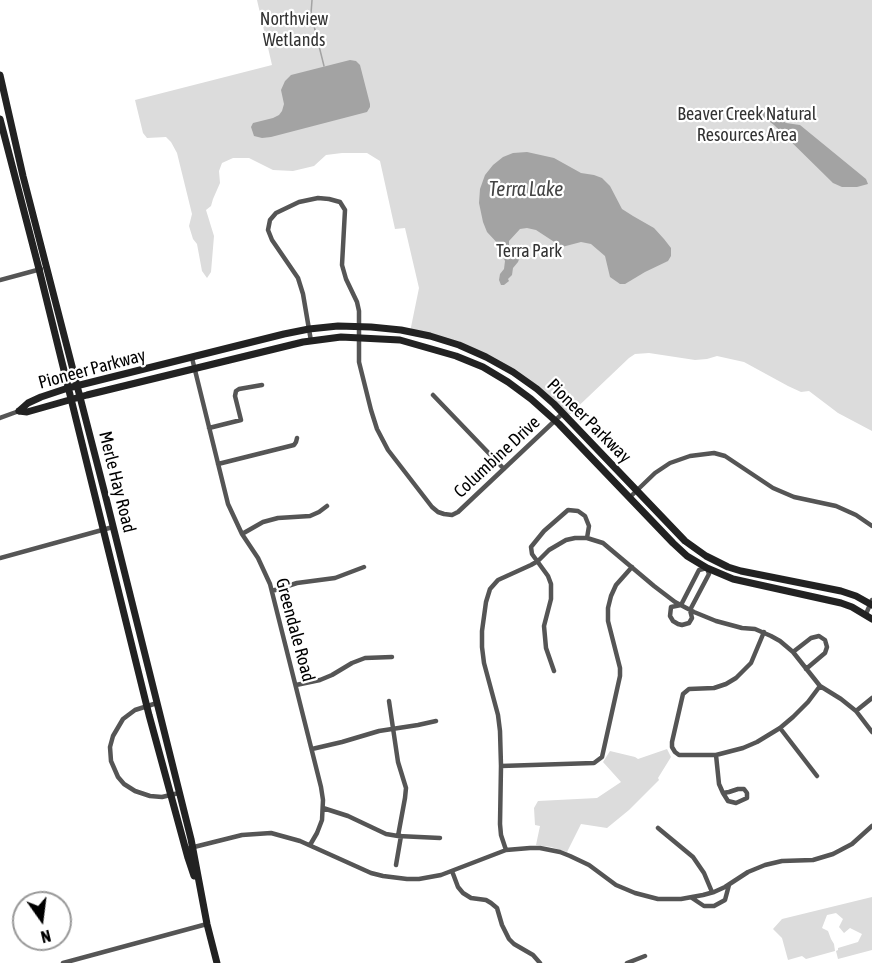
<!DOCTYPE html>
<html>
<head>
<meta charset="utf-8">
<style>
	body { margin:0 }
	#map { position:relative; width:872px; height:963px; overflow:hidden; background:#fff; font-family:"Asap Condensed",sans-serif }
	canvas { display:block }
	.north { position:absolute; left:12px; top:891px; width:60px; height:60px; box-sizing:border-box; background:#fff; border:2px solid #999; border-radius:50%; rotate:166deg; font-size:16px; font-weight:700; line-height:24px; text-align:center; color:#000 }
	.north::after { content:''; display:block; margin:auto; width:21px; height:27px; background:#000; clip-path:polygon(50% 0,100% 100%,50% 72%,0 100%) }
</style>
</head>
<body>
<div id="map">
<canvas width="872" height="963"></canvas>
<div class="north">N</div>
</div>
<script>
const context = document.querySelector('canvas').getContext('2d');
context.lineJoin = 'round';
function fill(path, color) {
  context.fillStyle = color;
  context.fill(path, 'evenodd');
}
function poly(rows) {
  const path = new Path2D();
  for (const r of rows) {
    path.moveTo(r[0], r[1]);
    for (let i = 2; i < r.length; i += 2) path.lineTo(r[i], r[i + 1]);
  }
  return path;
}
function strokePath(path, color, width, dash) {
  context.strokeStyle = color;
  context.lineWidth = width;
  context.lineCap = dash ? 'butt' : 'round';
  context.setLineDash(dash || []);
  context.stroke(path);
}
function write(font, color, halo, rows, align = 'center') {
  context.font = font + ' "Asap Condensed",sans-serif';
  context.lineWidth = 4.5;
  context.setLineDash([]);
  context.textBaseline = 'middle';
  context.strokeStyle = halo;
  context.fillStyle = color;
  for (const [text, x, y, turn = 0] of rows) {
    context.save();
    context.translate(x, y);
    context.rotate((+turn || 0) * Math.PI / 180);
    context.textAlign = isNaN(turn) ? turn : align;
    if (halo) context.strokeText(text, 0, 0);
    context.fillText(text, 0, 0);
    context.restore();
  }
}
fill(poly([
	[257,0,872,0,872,431,838,413,809,391,801,392,788,386,744,362,717,356,707,359,695,360,649,353,635,354,629,358,567,417,554,404,486,357,410,332,419,288,405,228,395,229,380,161,367,153,342,153,326,155,314,166,293,171,273,170,249,158,233,158,222,163,219,171,220,183,213,199,211,206,206,210,214,236,211,272,207,278,202,271,197,244,193,239,189,226,192,214,177,153,171,142,166,137,147,138,143,133,135,100,272,65],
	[667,749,671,757,658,778,659,780,629,810,607,828,581,824,567,852,551,847,536,845,540,826,535,825,534,808,538,801,597,798,621,782,603,762,610,751,635,757,638,759],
	[872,897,872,950,838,959,836,951,838,950,838,948,858,942,862,934,850,928,844,933,839,927,843,919,836,913,827,915,822,928,828,931,831,939,834,944,835,951,806,959,802,956,788,960,782,938,773,929,782,919]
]), '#dcdcdc');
fill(poly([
	[350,60,356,61,360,65,370,104,370,107,367,112,271,137,262,138,254,136,251,127,253,123,273,118,279,115,282,111,284,104,281,90,285,81,291,75],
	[770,111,786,123,800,125,866,179,868,184,857,187,842,187,833,183,774,125,757,112],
	[527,152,554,158,581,173,594,175,602,178,610,186,622,209,633,216,654,228,664,239,671,248,671,256,668,261,645,272,625,284,620,284,610,277,605,256,591,244,581,242,562,247,536,230,527,228,520,229,509,241,509,245,517,251,520,257,518,262,513,268,512,275,508,279,509,281,504,285,501,285,499,280,500,274,504,269,505,261,503,257,501,247,487,232,483,222,479,203,480,189,485,175,493,165,503,157,513,153]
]), '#a3a3a3');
strokePath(poly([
	[312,0,311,14,324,66]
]), '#a3a3a3', 1.5);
strokePath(poly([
	[0,280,41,269],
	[311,341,303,294,298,278,272,240,268,230,270,220,276,213,299,202,318,198,329,199,340,202,345,210,342,265,346,279,357,302,359,311,359,362,371,410,377,429,388,450,432,507,438,512,444,514,452,515,458,512,563,413],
	[192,358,228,504,242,534,258,558,270,584,321,787,323,800,322,820,317,833,310,845],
	[433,395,504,469],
	[0,418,19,411],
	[209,428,241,420,235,396,236,391,239,389,262,385],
	[218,464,294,445,296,442,297,438],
	[629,498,655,473,670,463,690,456,714,453,725,456,773,488,794,497,836,506,856,515,872,526],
	[242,534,263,522,278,518,310,516,319,512,327,506],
	[0,558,113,527],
	[707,568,709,574,690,610,692,618,689,623,682,625,678,624,673,621,670,616,671,607,681,605,699,570,707,568],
	[272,591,297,583,335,578,364,567],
	[866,614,872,600],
	[764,632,751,663,736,678,726,684,714,688,689,689,683,694,672,742,672,747,675,752,679,755,716,755,743,748,757,742,780,728,793,717,808,702,820,686],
	[793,652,811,638,819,636,825,640,827,647,825,653,806,669],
	[554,671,546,648,544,626,551,599,551,584,548,576,532,554,531,547,544,531,568,510,578,511,585,516,589,526,587,538],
	[296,685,320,680,332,675,352,663,365,658,392,657],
	[389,701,398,762,406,788,405,798,398,836],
	[157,703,135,710,123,719,113,736,110,747,111,761,118,777,124,784,135,791,150,796,162,797,179,793],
	[856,711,872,698],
	[780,728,817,776],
	[312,749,342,742,379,731,418,725,436,721],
	[716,755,719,784,723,793],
	[501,766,594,763,602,757,620,676,620,668,608,621,608,608,611,596,616,585,632,567],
	[738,789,744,789,747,793,747,798,736,803,728,801,723,793,729,792,738,789],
	[323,808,348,816,386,834,398,836,440,838],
	[658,828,693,857,704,873,712,892],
	[186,849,242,835,271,833,300,841,371,873,383,876,407,879,419,879,441,875,506,850,530,848,540,848,560,852,570,856,589,865,616,885,635,893,658,899,681,899,703,895,714,892,725,887,748,872,765,865,782,861,813,860,833,854,852,844,872,826],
	[506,850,501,835,500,824,501,766,500,731,498,715,484,663,482,647,482,631,486,602,490,589,498,580,531,565,538,561,549,550,566,540,575,538,587,538,603,543,654,586,675,602,694,612,716,621,742,628,755,629,771,636,780,641,793,652,820,686,841,699,856,711,872,732],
	[396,865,401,836],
	[452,871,458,887,463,893,471,898,486,900,491,903,497,908,502,925,509,939,514,944,533,955,540,963],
	[692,898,704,906,714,906,725,900,729,885],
	[63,963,207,924],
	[627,963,645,956]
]), '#555', 4.5);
strokePath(poly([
	[0,75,23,176,105,494,191,839,207,924,217,963],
	[0,119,39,269,149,715,188,858,194,876],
	[19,411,28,403,41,397,68,388,284,334,309,329,338,326,371,327,401,330,430,336,459,345,486,357,513,372,537,389,554,404,685,541,706,556,728,567,741,571,841,591,856,596,872,605],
	[19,411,27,412,87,395,303,342,341,337,400,340,456,356,483,367,508,382,531,399,559,424,673,543,687,556,707,568,733,579,841,603,852,607,872,619]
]), '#222', 7);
write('18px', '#333', '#fff', [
	["Northview",294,19],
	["Wetlands",294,40],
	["Beaver Creek Natural",747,114],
	["Resources Area",747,135],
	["Terra Park",529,251]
]);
write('18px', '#000', '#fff', [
	["Pioneer Parkway",92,369,-15],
	["Pioneer Parkway",589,421,45],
	["Columbine Drive",497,457,-43],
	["Merle Hay Road",117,482,76],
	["Greendale Road",295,630,75]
]);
write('italic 20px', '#444', '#fff', [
	["Terra Lake",526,190]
]);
</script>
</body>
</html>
